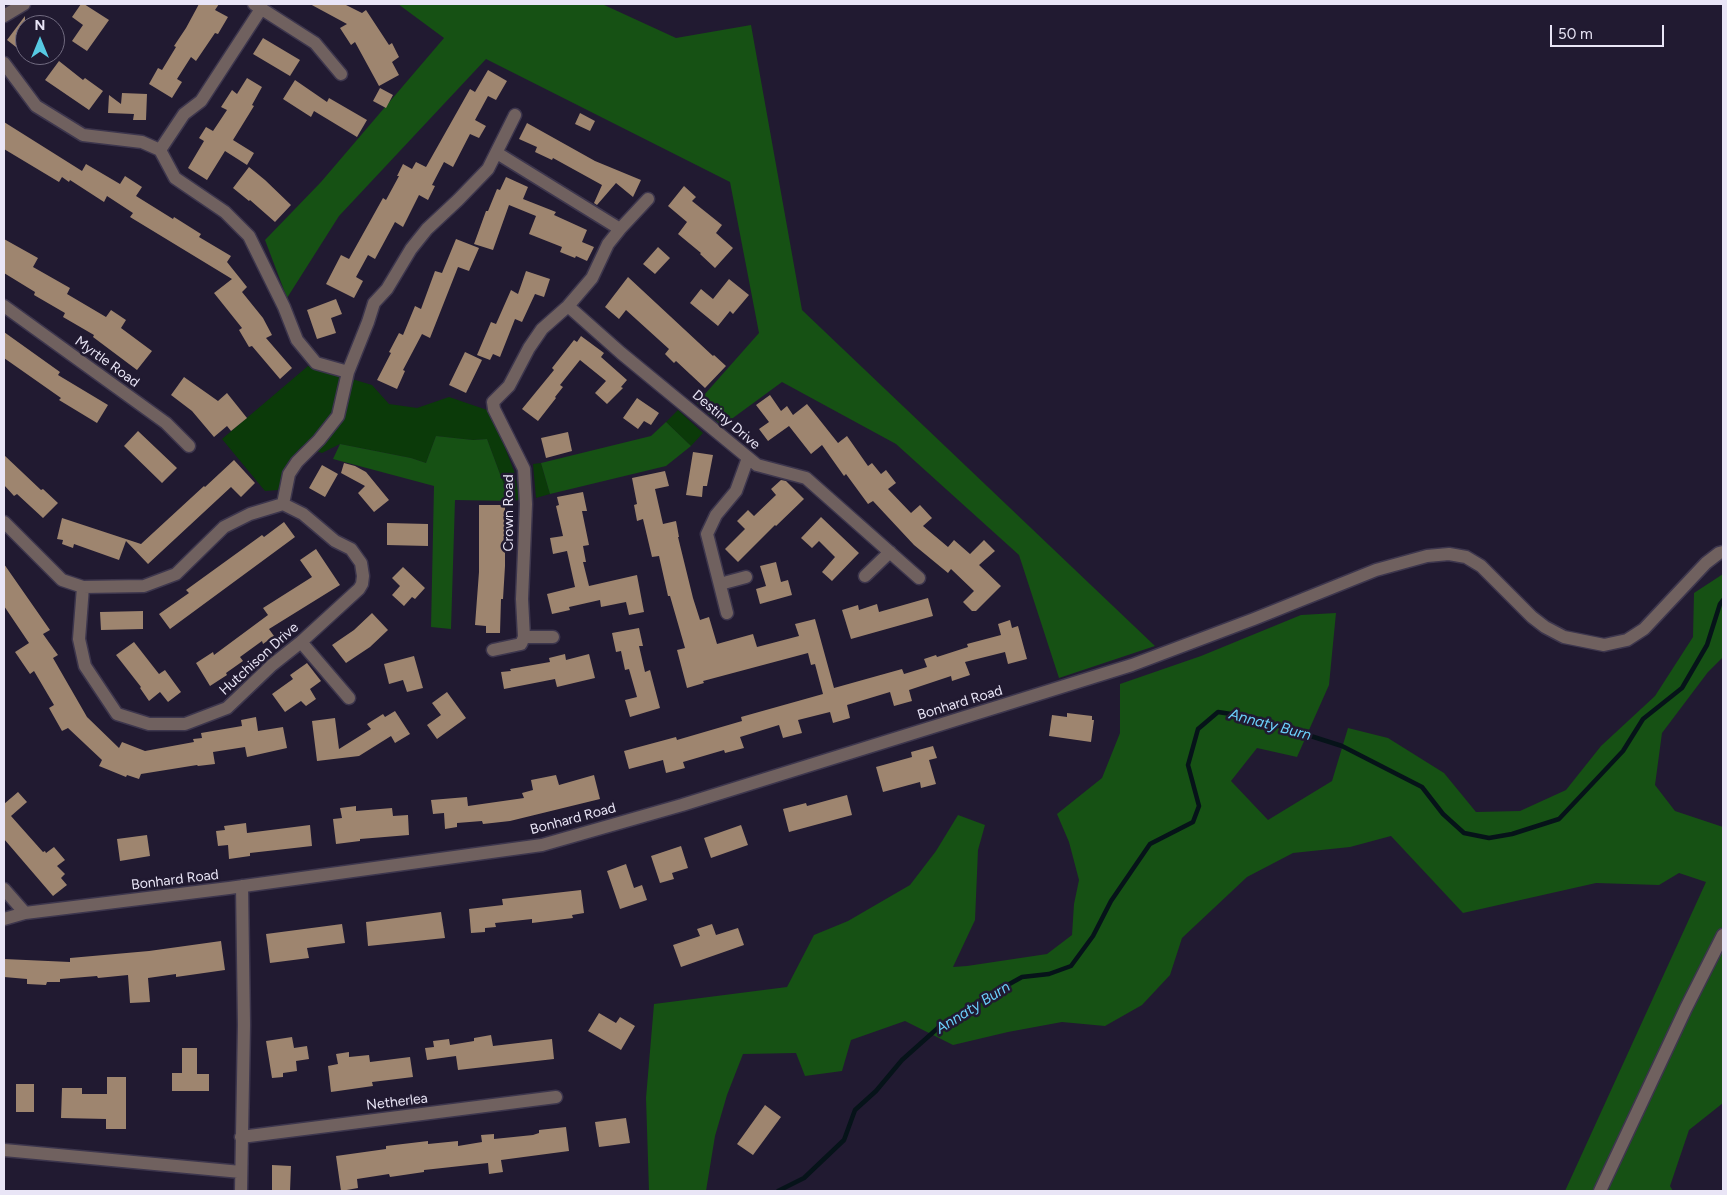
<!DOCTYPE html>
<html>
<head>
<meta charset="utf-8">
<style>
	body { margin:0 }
	#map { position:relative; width:1727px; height:1195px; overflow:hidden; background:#211a31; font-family:Figtree,sans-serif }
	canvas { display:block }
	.frame { position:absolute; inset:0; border:5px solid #e9e5f6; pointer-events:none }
	.north { position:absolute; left:15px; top:15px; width:50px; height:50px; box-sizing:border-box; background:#211a31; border:1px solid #716b80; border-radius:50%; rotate:0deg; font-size:14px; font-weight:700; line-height:20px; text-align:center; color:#e9e5f6 }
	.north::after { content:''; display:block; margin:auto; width:18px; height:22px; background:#57c9e2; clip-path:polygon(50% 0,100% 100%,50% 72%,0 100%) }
	.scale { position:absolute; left:1550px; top:25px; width:114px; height:22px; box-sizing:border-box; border:2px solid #e9e5f6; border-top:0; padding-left:6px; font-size:15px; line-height:18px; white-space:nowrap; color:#e9e5f6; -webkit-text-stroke:4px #211a31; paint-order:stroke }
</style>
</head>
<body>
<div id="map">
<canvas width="1727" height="1195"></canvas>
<div class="frame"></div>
<div class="north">N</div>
<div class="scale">50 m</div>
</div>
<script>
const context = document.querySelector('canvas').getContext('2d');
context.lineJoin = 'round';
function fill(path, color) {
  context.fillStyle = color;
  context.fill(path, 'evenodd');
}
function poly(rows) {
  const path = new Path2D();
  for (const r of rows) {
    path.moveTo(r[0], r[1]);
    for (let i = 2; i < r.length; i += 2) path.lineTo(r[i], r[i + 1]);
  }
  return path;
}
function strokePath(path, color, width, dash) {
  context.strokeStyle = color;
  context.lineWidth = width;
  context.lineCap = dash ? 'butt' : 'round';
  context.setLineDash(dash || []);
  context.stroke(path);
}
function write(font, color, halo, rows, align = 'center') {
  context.font = font + ' Figtree,sans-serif';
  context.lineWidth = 5;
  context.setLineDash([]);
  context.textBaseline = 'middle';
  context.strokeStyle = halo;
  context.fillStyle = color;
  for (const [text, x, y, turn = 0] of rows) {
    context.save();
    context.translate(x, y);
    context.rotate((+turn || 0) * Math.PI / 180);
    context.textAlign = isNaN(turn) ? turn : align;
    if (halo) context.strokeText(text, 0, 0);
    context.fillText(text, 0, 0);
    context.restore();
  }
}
fill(poly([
	[308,366,372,385,389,404,417,408,449,397,490,411,501,437,514,471,520,500,510,501,487,439,473,440,436,436,426,463,411,458,340,444,322,453,302,446,288,462,278,490,265,491,222,439],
	[678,410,703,433,691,446,666,422],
	[541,463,550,494,536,498,533,464]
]), '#0b3a09');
fill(poly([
	[398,4,602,4,676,38,751,25,802,310,1155,646,1059,678,1019,555,896,444,782,382,722,426,697,403,759,333,730,182,486,59,339,216,287,298,265,240,321,182,444,38],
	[666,422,691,446,666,466,550,494,541,463,651,436],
	[436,436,473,440,487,439,510,501,455,500,451,629,431,627,434,486,333,459,340,444,411,458,426,463],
	[1723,574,1723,657,1708,672,1662,733,1655,785,1675,811,1723,827,1723,1103,1689,1130,1670,1186,1673,1191,1565,1191,1706,882,1679,873,1659,885,1596,883,1463,913,1391,836,1350,847,1293,853,1247,877,1182,938,1170,975,1142,1005,1105,1026,1062,1022,1008,1032,953,1045,905,1021,851,1040,842,1071,805,1076,796,1053,743,1054,727,1095,715,1136,706,1191,649,1191,646,1098,654,1004,787,987,814,935,848,921,910,885,936,851,958,815,985,825,978,850,975,920,953,967,967,966,1047,954,1072,935,1074,904,1079,880,1069,842,1057,814,1102,778,1120,733,1120,684,1201,656,1301,615,1336,613,1329,685,1297,757,1257,748,1231,781,1268,820,1332,781,1348,728,1388,738,1444,773,1476,812,1520,811,1566,790,1601,746,1655,696,1693,637,1694,593]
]), '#165114');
strokePath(poly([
	[778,1191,804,1178,844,1140,855,1110,876,1091,902,1060,939,1027,986,997,1022,977,1049,974,1071,966,1093,936,1111,901,1150,844,1193,822,1199,806,1188,765,1198,729,1218,712,1251,717,1342,746,1422,787,1443,814,1464,833,1489,838,1512,834,1559,819,1623,751,1643,719,1682,688,1707,645,1720,604,1723,600]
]), '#061319', 4.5);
fill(poly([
	[81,4,84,4,109,20,87,51,72,41,83,25,72,17],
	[199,4,219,4,215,10,228,17,218,34,215,33,196,61,191,57,177,79,182,82,172,98,149,84,158,68,162,70,176,47,174,46,186,28],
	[310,4,344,4,362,13,366,10,389,45,392,43,399,57,392,62,399,75,379,86,355,42,351,45,340,28,347,24],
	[25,16,25,54,7,40],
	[263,38,300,60,290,76,253,54],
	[59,61,83,80,85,78,103,91,89,110,45,80],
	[488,70,507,81,496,100,488,96,475,120,486,126,479,138,470,134,453,167,444,162,432,185,435,186,428,200,419,195,403,227,395,222,375,259,368,255,356,277,363,281,354,298,326,284,341,255,349,259,383,198,386,200,399,176,397,176,403,164,412,169,416,162,426,167,470,89,475,92],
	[247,78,262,87,252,105,254,106,233,140,254,153,247,165,225,151,207,180,188,168,204,141,199,138,206,127,213,131,227,110,221,107,232,90,237,94],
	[295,80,327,102,329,98,367,120,357,137,314,111,311,117,283,99],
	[380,88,393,95,386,108,373,101],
	[122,93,147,94,146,120,133,120,134,114,108,113,109,95,121,104],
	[580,113,595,121,590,131,575,124],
	[4,122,82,171,86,164,120,184,125,176,142,187,136,196,173,219,174,217,201,234,199,237,231,256,227,262,247,287,242,292,263,318,272,335,266,338,292,368,280,379,252,346,249,347,239,330,242,328,214,293,232,279,130,217,133,213,107,196,104,202,70,180,69,182,62,177,59,182,4,149],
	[527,123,595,161,641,180,633,197,616,183,597,205,594,203,602,185,553,158,552,160,535,152,537,147,519,139],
	[249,167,265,180,291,205,275,222,250,200,249,201,233,188],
	[506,177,528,187,523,199,556,212,554,215,587,230,582,242,594,247,587,261,576,256,575,258,560,252,562,247,529,234,536,216,509,205,493,250,474,244,486,211,488,211,497,189,500,190],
	[684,186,696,197,692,201,722,225,716,233,733,248,715,268,700,254,701,253,678,234,687,222,668,206],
	[4,239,38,258,33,267,70,288,67,294,106,317,111,310,126,320,121,328,152,351,137,370,93,337,94,335,63,317,65,313,34,295,35,292,4,273],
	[456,239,479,248,469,271,458,267,430,338,422,334,403,370,405,371,397,389,377,380,391,353,389,352,399,333,403,335,415,306,421,309,435,271,442,273],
	[658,247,670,258,655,274,643,264],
	[526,271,550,279,544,297,535,294,522,322,515,319,500,357,493,354,490,360,477,355,491,322,496,324,511,290,518,294],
	[628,277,713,356,714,355,726,366,705,388,676,361,674,363,665,354,669,349,626,310,619,319,605,307],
	[729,279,749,295,733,314,730,311,718,326,690,303,701,289,713,299],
	[336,299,342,314,331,318,336,333,317,339,307,310],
	[4,332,60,372,58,375,108,405,97,423,59,400,61,398,4,358],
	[581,336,604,353,601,357,627,380,621,387,623,388,607,404,595,393,606,381,580,360,560,385,563,387,555,397,556,398,538,421,522,409,554,370,552,368,574,340,577,342],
	[465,352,482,360,466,393,449,385],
	[184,377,218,401,227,393,247,418,231,431,227,426,214,437,192,411,171,395],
	[770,395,781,411,787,406,793,415,807,404,838,443,847,436,868,466,872,463,881,474,886,470,896,483,888,489,911,513,920,505,932,518,923,526,948,547,954,540,970,554,984,540,995,551,979,565,1001,586,976,611,972,611,963,602,974,591,951,569,948,573,914,545,873,501,868,504,846,474,844,476,822,445,811,454,789,426,768,441,759,429,769,422,756,405],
	[637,398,659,413,651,425,644,421,638,429,623,418],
	[138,431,177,468,162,483,124,446],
	[568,432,572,451,546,458,541,438],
	[693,452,713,455,707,486,703,486,702,497,686,495],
	[4,455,41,490,43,489,58,503,43,518,17,494,14,496,4,485],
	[234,460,255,483,241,497,231,487,148,564,126,541,119,560,74,544,73,548,62,544,63,540,57,539,62,518,141,544,204,486,205,487],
	[344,463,355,466,366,472,389,500,374,512,358,493,365,486,341,473],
	[322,465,338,474,325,497,309,488],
	[665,471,669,486,655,489,663,524,676,521,679,537,678,537,693,598,700,620,709,617,717,644,753,634,757,647,799,636,795,624,815,619,834,688,902,669,904,674,927,667,924,659,936,655,937,657,968,647,967,644,1001,635,998,624,1010,620,1012,628,1018,626,1027,659,1008,664,1005,652,965,662,970,675,952,681,951,676,909,690,912,701,894,706,890,692,847,705,850,718,833,723,830,712,798,720,802,733,783,738,779,725,740,737,744,748,725,753,724,750,683,762,685,768,666,773,663,760,629,769,624,751,676,737,677,740,742,721,741,717,823,694,815,664,811,665,808,653,703,681,704,683,687,688,677,650,685,648,670,596,668,596,659,556,652,557,643,519,637,521,634,505,637,504,632,478],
	[781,480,786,481,804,499,776,526,775,525,738,562,725,549,745,529,737,521,748,510,754,516,776,495,771,489],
	[583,492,587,511,582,511,589,545,583,546,586,562,583,562,589,586,637,575,644,612,629,615,626,602,601,607,600,600,569,607,570,610,552,614,547,594,575,587,567,551,553,554,550,538,563,536,556,506,559,505,557,497],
	[479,505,505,505,505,566,503,599,501,599,500,633,486,633,486,626,475,625,479,572],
	[821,517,859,553,832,581,822,572,835,557,819,541,812,548,801,538],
	[284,522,295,537,170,629,159,614,189,593,186,590,262,535,264,537],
	[387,523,428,524,428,546,387,545],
	[316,549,340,585,269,629,274,636,263,644,262,641,240,657,243,661,226,673,227,675,210,686,196,663,213,652,214,655,268,615,263,608,312,577,300,560],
	[776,562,781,582,788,580,792,595,760,604,756,589,766,586,760,566],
	[4,564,50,630,43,634,58,655,53,658,87,717,119,748,122,742,145,751,194,742,193,739,202,738,201,733,242,726,241,720,256,717,258,731,283,727,287,748,247,757,245,747,213,752,215,764,198,766,197,765,141,774,139,779,127,775,126,777,99,766,102,760,68,728,62,731,49,708,54,705,34,671,30,674,15,652,29,643,4,606],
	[403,567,425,588,415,599,412,597,404,606,392,595,400,586,392,578],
	[928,598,933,616,851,639,842,610,858,605,859,610,877,604,879,612],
	[143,611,143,629,101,630,100,612],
	[372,613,388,630,370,647,346,663,332,645,354,630],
	[639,628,643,646,639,646,645,672,650,670,660,708,630,717,625,700,637,697,629,669,625,670,621,651,616,652,612,633],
	[134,642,159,674,165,670,181,692,168,702,160,692,149,701,140,688,141,687,116,655],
	[565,654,566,660,589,654,595,678,557,687,555,679,504,689,501,672,511,671,510,669,550,662,549,658],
	[414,656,423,688,407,692,403,680,389,684,384,664],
	[307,663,321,681,310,689,316,699,306,706,301,701,285,712,272,694,293,679,290,675],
	[447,692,466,718,437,739,427,725,441,715,432,703],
	[395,711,410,734,395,743,391,736,359,756,317,761,312,721,335,718,339,749,371,729,367,724,383,714,385,717],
	[1067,713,1092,716,1092,720,1094,720,1091,742,1049,736,1052,715,1067,717],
	[933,746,937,758,929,760,936,784,921,788,920,782,883,792,876,767,912,757,911,752],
	[556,775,559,785,594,775,600,799,510,821,483,824,482,821,457,823,457,827,445,829,444,813,433,814,431,800,467,797,468,806,524,798,522,793,533,790,531,780],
	[18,792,27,802,11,816,43,852,45,851,46,853,54,847,65,860,57,866,65,874,61,878,67,885,53,896,4,839,4,804],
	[847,795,852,815,789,832,783,809,806,803,807,806],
	[356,806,356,811,392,808,393,816,408,815,409,835,360,839,360,841,336,844,333,819,342,818,340,808],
	[246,823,247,833,310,825,312,846,250,853,250,856,229,859,228,845,218,846,216,831,225,830,224,826],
	[741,825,748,845,711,858,704,838],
	[147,835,150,856,120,861,117,839],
	[681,846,688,868,672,873,674,879,660,883,651,856],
	[626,864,634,888,642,885,647,900,620,909,607,871],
	[581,890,584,913,572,915,573,918,532,923,532,919,495,923,496,927,485,928,485,932,471,933,469,909,503,905,502,899],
	[441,912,445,938,368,946,366,922],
	[342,924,345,943,307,948,309,958,270,963,266,934],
	[712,924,716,935,738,928,744,945,681,967,673,945,700,936,697,929],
	[221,941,225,970,176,977,176,974,148,978,150,1002,130,1003,128,975,98,978,97,976,60,979,60,982,47,982,46,985,27,984,27,979,4,977,4,959,70,962,70,958,149,951],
	[599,1013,616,1023,620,1017,635,1026,621,1050,588,1031],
	[491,1035,493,1046,552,1039,554,1059,458,1070,456,1056,427,1060,425,1048,434,1047,433,1041,449,1039,450,1045,474,1041,474,1038],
	[292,1037,294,1048,307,1046,309,1059,296,1061,297,1071,283,1073,283,1077,272,1078,266,1041],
	[182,1048,197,1048,197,1074,209,1074,209,1091,172,1091,172,1073,182,1073],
	[349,1052,349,1057,369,1055,370,1062,410,1057,413,1077,372,1082,373,1086,331,1092,328,1066,338,1064,336,1054],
	[107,1077,126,1077,126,1129,106,1129,106,1119,61,1118,62,1088,82,1088,82,1094,107,1094],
	[16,1084,34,1084,34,1112,16,1112],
	[765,1105,781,1117,753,1155,737,1144],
	[626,1118,630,1143,599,1147,595,1122],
	[566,1127,569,1151,501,1160,503,1172,489,1174,488,1163,424,1170,424,1172,390,1177,389,1174,357,1179,358,1188,341,1191,336,1156,386,1149,386,1146,428,1141,428,1144,458,1141,458,1146,482,1142,481,1135,494,1134,494,1139,533,1135,539,1133,539,1130],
	[272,1165,291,1166,290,1191,272,1191]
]), '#9e856f');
const minor = poly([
	[254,4,315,43,341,74],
	[4,16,24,4],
	[4,63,36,106,83,135,142,142,160,150,175,178,225,212,249,236,284,307,297,340,316,363,348,372],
	[160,150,184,114,201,101,261,9],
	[497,153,620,229,648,199],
	[4,306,166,423,189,446],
	[568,306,621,353,757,465,806,478,919,578],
	[283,504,289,474,297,462,319,440,338,416,348,372,368,322,374,303,387,289,411,249,427,229,458,200,488,169,515,115],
	[4,522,62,580,83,587,144,586,176,574,224,527,250,514,283,504,303,514,335,541,351,549,361,563,363,576,362,584,359,589,301,642,272,665,227,708,185,724,149,724,117,714,85,666,79,639,83,587],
	[865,576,890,552],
	[720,584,746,577],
	[727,613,707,534,716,515,736,491,748,458],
	[524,637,522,599,526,504,524,469,494,409,493,402,509,386,529,348,542,329,568,306,592,278,608,244,620,229],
	[301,642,349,698],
	[493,650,521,644,524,637,553,637],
	[4,889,25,913],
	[4,919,25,913,229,888,542,845,682,805,1132,665,1254,619,1376,570,1427,556,1449,554,1466,557,1481,566,1532,617,1545,627,1564,637,1604,645,1627,640,1644,629,1706,563,1719,553,1723,552],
	[241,1137,556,1097],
	[4,1150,241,1172],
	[241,1191,244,1025,242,886],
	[1600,1191,1686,1008,1723,935]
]);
strokePath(minor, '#3d364d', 15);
strokePath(minor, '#70615f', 12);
write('14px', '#e9e5f6', '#211a31', [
	["Myrtle Road",107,362,36],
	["Destiny Drive",726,420,40],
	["Crown Road",509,513,-90],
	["Hutchison Drive",259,659,-42],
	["Bonhard Road",960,703,-17],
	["Bonhard Road",573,819,-15],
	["Bonhard Road",175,880,-7],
	["Netherlea",397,1102,-7]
]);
write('italic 15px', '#6bd0fb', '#211a31', [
	["Annaty Burn",1270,725,15],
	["Annaty Burn",973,1008,-32]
]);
</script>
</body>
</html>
